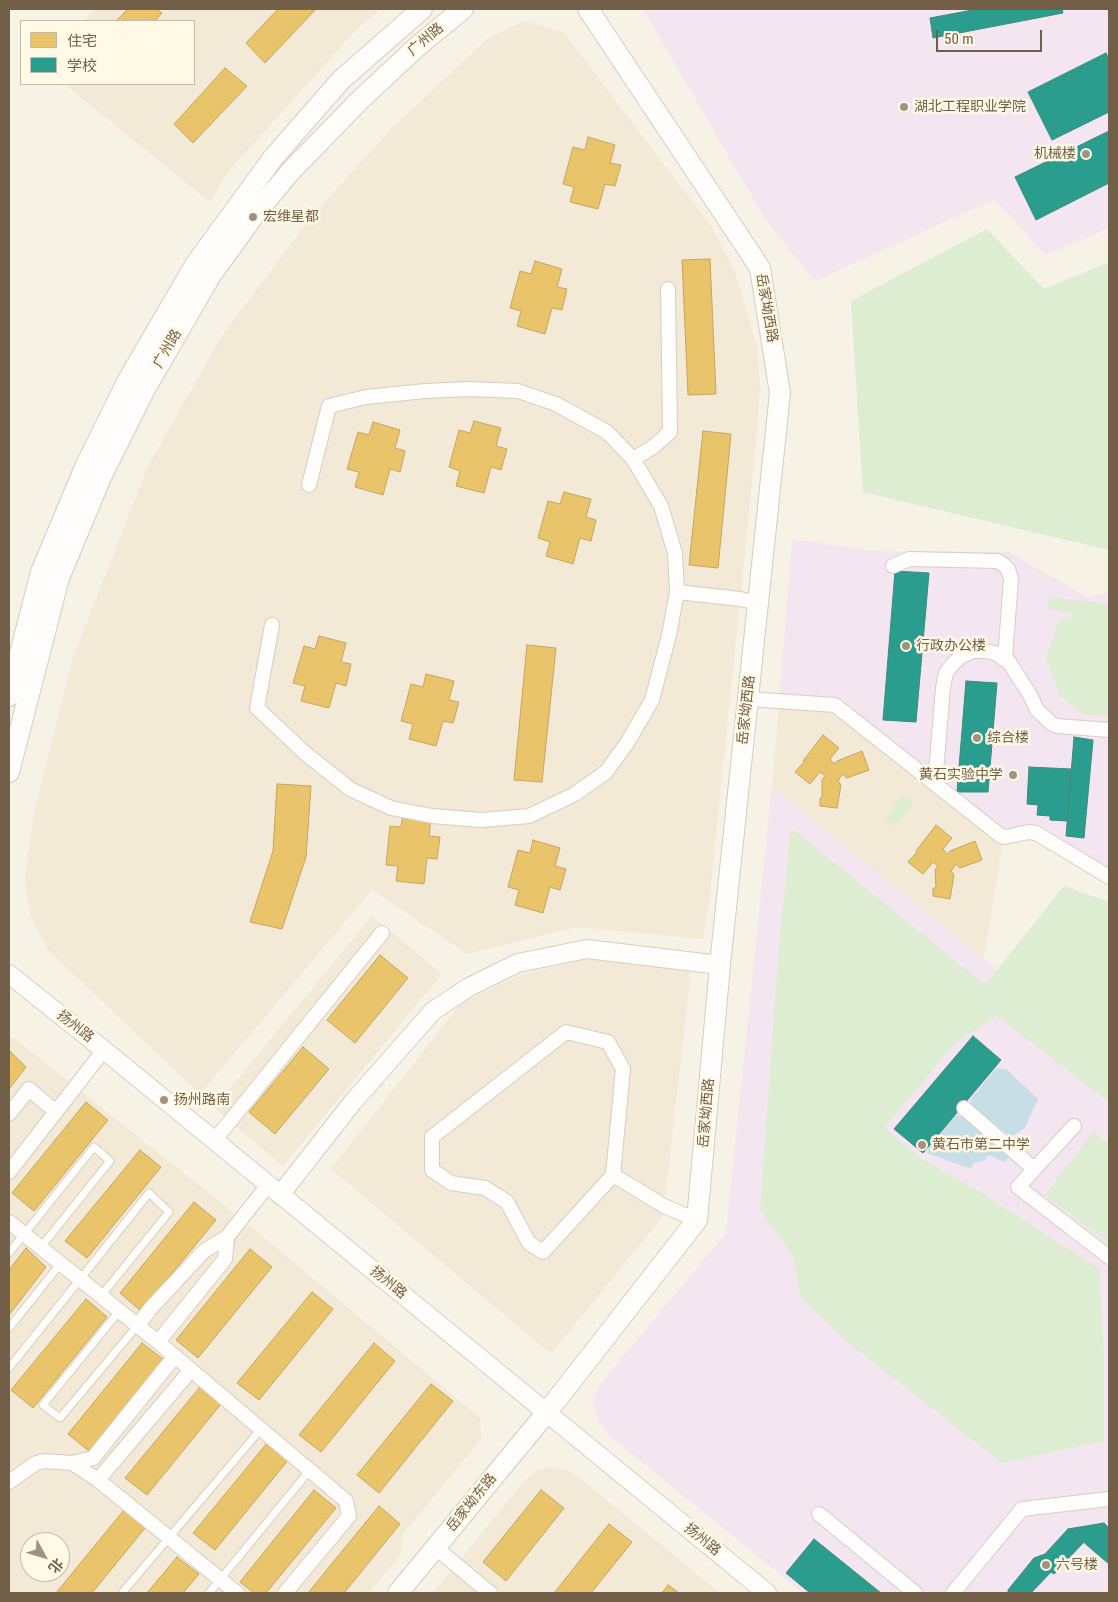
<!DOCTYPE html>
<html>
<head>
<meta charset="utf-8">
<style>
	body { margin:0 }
	#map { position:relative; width:1118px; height:1602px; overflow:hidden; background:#f6f2e6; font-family:"Roboto Condensed","Noto Sans SC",sans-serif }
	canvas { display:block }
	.frame { position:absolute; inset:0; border:10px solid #735e47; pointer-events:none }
	.legend { position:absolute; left:20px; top:20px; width:175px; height:65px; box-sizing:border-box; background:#fff9e6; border:1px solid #c7bba6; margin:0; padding:6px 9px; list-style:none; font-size:15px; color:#735e47 }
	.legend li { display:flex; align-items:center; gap:10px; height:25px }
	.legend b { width:25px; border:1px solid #c7bba6 }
	.north { position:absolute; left:20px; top:1532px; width:50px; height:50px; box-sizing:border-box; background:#fff9e6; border:1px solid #c7bba6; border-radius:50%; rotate:129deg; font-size:14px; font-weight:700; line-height:20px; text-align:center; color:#735e47 }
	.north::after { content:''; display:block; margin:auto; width:18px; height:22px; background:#a1927f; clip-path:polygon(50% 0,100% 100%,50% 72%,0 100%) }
	.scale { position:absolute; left:936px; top:30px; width:106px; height:22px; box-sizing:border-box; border:2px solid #735e47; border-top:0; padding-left:6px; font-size:15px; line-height:18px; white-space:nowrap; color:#735e47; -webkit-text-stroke:4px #fff9e6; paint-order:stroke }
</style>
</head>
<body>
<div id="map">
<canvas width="1118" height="1602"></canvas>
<div class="frame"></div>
<ul class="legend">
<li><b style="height:14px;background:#e9c46a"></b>住宅</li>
<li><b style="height:14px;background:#2a9d8f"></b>学校</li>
</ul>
<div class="north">北</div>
<div class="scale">50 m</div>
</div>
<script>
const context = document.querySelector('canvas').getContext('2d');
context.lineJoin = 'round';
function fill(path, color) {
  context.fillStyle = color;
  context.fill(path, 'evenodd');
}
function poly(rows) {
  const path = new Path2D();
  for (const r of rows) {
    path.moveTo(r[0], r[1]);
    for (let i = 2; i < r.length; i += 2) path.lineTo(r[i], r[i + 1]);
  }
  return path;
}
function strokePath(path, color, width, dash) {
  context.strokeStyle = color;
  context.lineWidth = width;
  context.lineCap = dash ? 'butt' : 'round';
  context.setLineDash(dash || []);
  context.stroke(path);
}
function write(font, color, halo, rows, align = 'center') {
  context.font = font + ' "Roboto Condensed","Noto Sans SC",sans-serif';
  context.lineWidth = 5;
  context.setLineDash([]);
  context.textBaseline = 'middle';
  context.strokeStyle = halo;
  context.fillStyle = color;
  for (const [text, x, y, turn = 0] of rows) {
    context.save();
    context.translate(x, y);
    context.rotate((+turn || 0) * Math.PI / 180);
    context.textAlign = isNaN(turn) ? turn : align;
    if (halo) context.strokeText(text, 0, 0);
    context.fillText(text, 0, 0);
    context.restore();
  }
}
fill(poly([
	[96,9,381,9,356,30,228,172,210,202,64,84,194,84,194,21,83,21],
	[525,21,564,33,711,226,735,272,757,348,760,385,755,452,710,893,703,939,577,927,467,954,372,890,200,1094,49,951,31,917,25,879,33,818,73,658,148,466,223,334,313,215,392,128,487,39],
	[779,705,835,710,1003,841,984,959,772,787],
	[372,916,442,974,283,1166,214,1108],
	[590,958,691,970,663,1216,551,1354,331,1169,462,1002,521,975],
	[9,1038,14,1038,243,1220,480,1418,481,1439,402,1535,400,1555,369,1593,9,1593],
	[30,1542,60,1542,60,1572,30,1572],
	[549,1467,564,1469,581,1479,720,1593,433,1593,527,1478,537,1471]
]), '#f2ead6');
fill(poly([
	[643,9,1109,9,1109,228,1045,255,995,199,815,281,765,219],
	[792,539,874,551,1009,552,1087,597,1109,593,1109,884,1032,840,1003,841,835,710,779,705],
	[772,787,984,959,1109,1058,1109,1593,803,1593,611,1437,598,1421,593,1401,601,1383,726,1233]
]), '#f4e6f0');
fill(poly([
	[987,229,1044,289,1109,262,1109,550,863,492,851,301],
	[1049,597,1109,604,1109,717,1083,714,1060,696,1046,659,1058,623,1074,614,1047,609],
	[903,795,913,803,896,826,886,818],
	[791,828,985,985,1064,886,1109,902,1109,1102,997,1016,955,1043,884,1128,926,1162,977,1190,1099,1269,1104,1354,1104,1441,1002,1463,849,1343,801,1298,793,1255,760,1210,778,959],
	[1093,1132,1109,1144,1109,1243,1045,1195]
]), '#ddedd1');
fill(poly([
	[996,1068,1006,1069,1038,1099,1025,1128,1011,1137,972,1106,970,1100],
	[951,1114,963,1117,1009,1157,1004,1162,989,1155,984,1161,973,1163,972,1169,929,1154,927,1144]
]), '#c8dee6');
const homes = poly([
	[128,9,156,9,162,13,155,21,116,21,128,9],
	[278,9,316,9,265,63,246,43,278,9],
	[225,68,247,86,193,143,174,124,225,68],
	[588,137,615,145,610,163,621,165,615,186,605,184,598,209,570,202,574,187,563,184,573,147,585,150,588,137],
	[710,259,716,394,688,395,682,260,710,259],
	[535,261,562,269,557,287,567,289,562,310,552,308,545,334,517,326,521,311,510,308,520,271,531,274,535,261],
	[474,421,501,428,496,446,507,449,501,470,491,467,484,493,456,486,460,471,449,467,459,430,470,433,474,421],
	[373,422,400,430,395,448,405,451,400,472,390,469,383,495,355,487,359,472,347,469,358,432,369,435,373,422],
	[703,431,731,434,718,568,689,565,703,431],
	[564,492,591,499,586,517,596,520,591,541,580,538,573,564,546,556,550,542,538,538,548,501,560,504,564,492],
	[319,636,346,643,341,662,351,664,346,686,336,683,329,708,301,701,305,686,293,683,304,646,315,649,319,636],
	[527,645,556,648,542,782,514,780,527,645],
	[426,674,454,681,449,700,459,702,453,723,443,721,436,746,409,739,413,724,401,721,411,684,423,687,426,674],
	[823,735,839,748,830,759,834,764,837,761,862,751,869,770,847,778,842,774,838,781,841,785,837,808,820,806,820,798,822,798,822,780,825,776,820,772,810,784,795,772,804,762,803,761,823,735],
	[277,784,311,786,306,857,282,929,250,922,273,851,277,784],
	[403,814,431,817,429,836,440,837,437,859,427,858,424,884,396,881,398,866,386,865,390,826,401,827,403,814],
	[936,825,952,838,943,849,947,854,950,851,975,841,982,860,960,868,956,864,951,871,954,875,950,899,933,896,933,888,936,888,935,870,938,866,933,862,923,874,908,862,917,852,916,851,936,825],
	[533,840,560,848,555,866,566,869,560,890,550,887,543,913,515,905,519,890,508,887,518,850,530,853,533,840],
	[380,955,408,978,355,1043,327,1020,380,955],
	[303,1047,329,1069,275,1134,249,1112,303,1047],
	[9,1050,26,1067,9,1089,9,1050],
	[86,1102,108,1120,34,1211,12,1193,86,1102],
	[140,1150,161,1167,87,1258,65,1241,140,1150],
	[194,1202,216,1220,141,1311,120,1293,194,1202],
	[26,1248,46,1267,9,1315,9,1270,26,1248],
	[250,1249,272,1267,198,1358,176,1340,250,1249],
	[312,1292,333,1309,259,1400,237,1383,312,1292],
	[86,1299,107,1317,33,1408,11,1390,86,1299],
	[142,1343,164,1360,89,1451,68,1434,142,1343],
	[374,1343,395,1361,321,1452,299,1435,374,1343],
	[431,1384,453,1401,379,1493,357,1475,431,1384],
	[200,1387,221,1404,147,1495,125,1478,200,1387],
	[268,1442,289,1459,215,1550,193,1533,268,1442],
	[314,1490,336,1508,266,1593,254,1593,240,1582,314,1490],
	[541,1490,564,1508,506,1581,483,1562,541,1490],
	[379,1506,400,1524,344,1593,308,1593,379,1506],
	[124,1510,145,1528,92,1593,56,1593,124,1510],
	[609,1524,632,1542,591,1593,554,1593,609,1524],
	[177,1557,199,1574,183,1593,147,1593,177,1557],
	[668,1585,679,1593,662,1593,668,1585]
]);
fill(homes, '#e9c46a');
strokePath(homes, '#c6a560', 1);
const schools = poly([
	[978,9,1062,9,1063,13,933,38,930,18,978,9],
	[1106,53,1109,59,1109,112,1052,140,1028,92,1106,53],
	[1109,131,1109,183,1036,220,1015,177,1109,131],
	[895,571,929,573,916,722,883,720,895,571],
	[966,681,997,683,988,792,957,792,966,681],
	[1074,737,1093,740,1084,838,1066,836,1074,737],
	[1029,767,1071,769,1068,821,1050,820,1050,816,1037,815,1038,805,1027,804,1029,767],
	[973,1036,1001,1060,923,1153,894,1129,973,1036],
	[1104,1523,1109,1528,1109,1564,1068,1529,1104,1523],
	[1068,1529,1083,1543,1054,1574,1051,1572,1031,1593,1008,1593,1008,1590,1034,1558,1045,1554,1068,1529],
	[814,1539,881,1593,810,1593,786,1573,814,1539]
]);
fill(schools, '#2a9d8f');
strokePath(schools, '#408a79', 1);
const service = poly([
	[9,1253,94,1147,110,1161,41,1247],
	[120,1310,43,1405,60,1418,138,1325],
	[9,1328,61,1263],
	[9,1368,149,1193,169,1212,101,1296],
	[122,1593,261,1429],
	[209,1593,310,1470]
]);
const minor = poly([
	[633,459,653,447,670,432,668,289],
	[309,485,329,406,366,397,425,391,469,389,518,391,556,404,607,432,633,459,661,506,675,553,677,592],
	[893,566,909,559,998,561,1004,565,1008,569,1011,579,1005,659],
	[272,625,257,708,306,754,350,789,391,808,432,816,482,820,529,816,575,794,606,772,627,743,652,700,669,635,677,592,740,599,758,603],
	[748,699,835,705,1001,836,1005,837,1029,832,1036,833,1109,877],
	[935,784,943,688,946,673,952,665,961,656,973,651,985,651,995,653,1009,662,1030,695,1037,710,1052,724,1057,726,1109,730],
	[964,1108,1034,1169],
	[9,1114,29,1089,56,1112],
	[1074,1126,1018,1187,1109,1257],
	[214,1141,382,933],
	[9,1172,104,1050],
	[613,1175,543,1252,529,1243,507,1202,485,1188,451,1183,432,1170,432,1137,566,1032,608,1042,623,1069,613,1175,664,1206,697,1220],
	[9,1222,158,1342,346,1501,349,1516,285,1593],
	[138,1325,151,1308,204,1251,227,1237,268,1185],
	[158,1342,225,1259,227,1237],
	[191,1370,98,1480,237,1593],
	[72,1463,98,1480],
	[9,1482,36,1463,44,1461,72,1463,93,1458,175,1356],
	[819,1514,915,1593],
	[436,1548,490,1593],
	[953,1593,1022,1509,1109,1499]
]);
const tertiary = poly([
	[9,974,104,1050,767,1593],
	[280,1195,352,1103,433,1011,469,987,518,963,587,949,720,965]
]);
const secondary = poly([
	[9,696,41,572,85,467,128,380,195,265,273,158,341,80,422,9],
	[9,772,59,578,102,475,145,389,211,275,253,217,290,172,359,101,419,45,463,9],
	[398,1593,547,1412,697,1220,720,965,780,393,760,268,588,9]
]);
strokePath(service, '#d5cec1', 9);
strokePath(minor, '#d5cec1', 16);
strokePath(tertiary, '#d5cec1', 20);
strokePath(secondary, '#d4cdc0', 22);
strokePath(service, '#fefdfb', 7);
strokePath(minor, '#fefdfb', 14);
strokePath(tertiary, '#fefdfb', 18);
strokePath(secondary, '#fefdfb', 20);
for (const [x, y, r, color] of [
	[904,107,5,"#a1927f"],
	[1086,154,5,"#a1927f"],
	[253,217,5,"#a1927f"],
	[906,646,5,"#a1927f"],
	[977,738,5,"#a1927f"],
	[1013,775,5,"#a1927f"],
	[164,1100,5,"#a1927f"],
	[922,1145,5,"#a1927f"],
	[1046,1565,5,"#a1927f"]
]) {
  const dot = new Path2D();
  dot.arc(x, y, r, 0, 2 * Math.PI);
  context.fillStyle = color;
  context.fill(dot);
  strokePath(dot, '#fff9e6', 2);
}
write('14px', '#735e47', '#fff9e6', [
	["广州路",426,40,-40],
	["岳家坳西路",766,308,80],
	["广州路",168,349,-60],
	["岳家坳西路",747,710,-84],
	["扬州路",75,1027,38],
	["岳家坳西路",707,1113,-85],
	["扬州路",388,1283,39],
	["岳家坳东路",472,1503,-51],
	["扬州路",702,1540,39]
]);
write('14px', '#735e47', '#fff9e6', [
	["湖北工程职业学院",914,107],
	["机械楼",1076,154,"right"],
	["宏维星都",263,217],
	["行政办公楼",916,646],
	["综合楼",987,738],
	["黄石实验中学",1003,775,"right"],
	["扬州路南",174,1100],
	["黄石市第二中学",932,1145],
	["六号楼",1056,1565]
], 'left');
</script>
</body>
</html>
